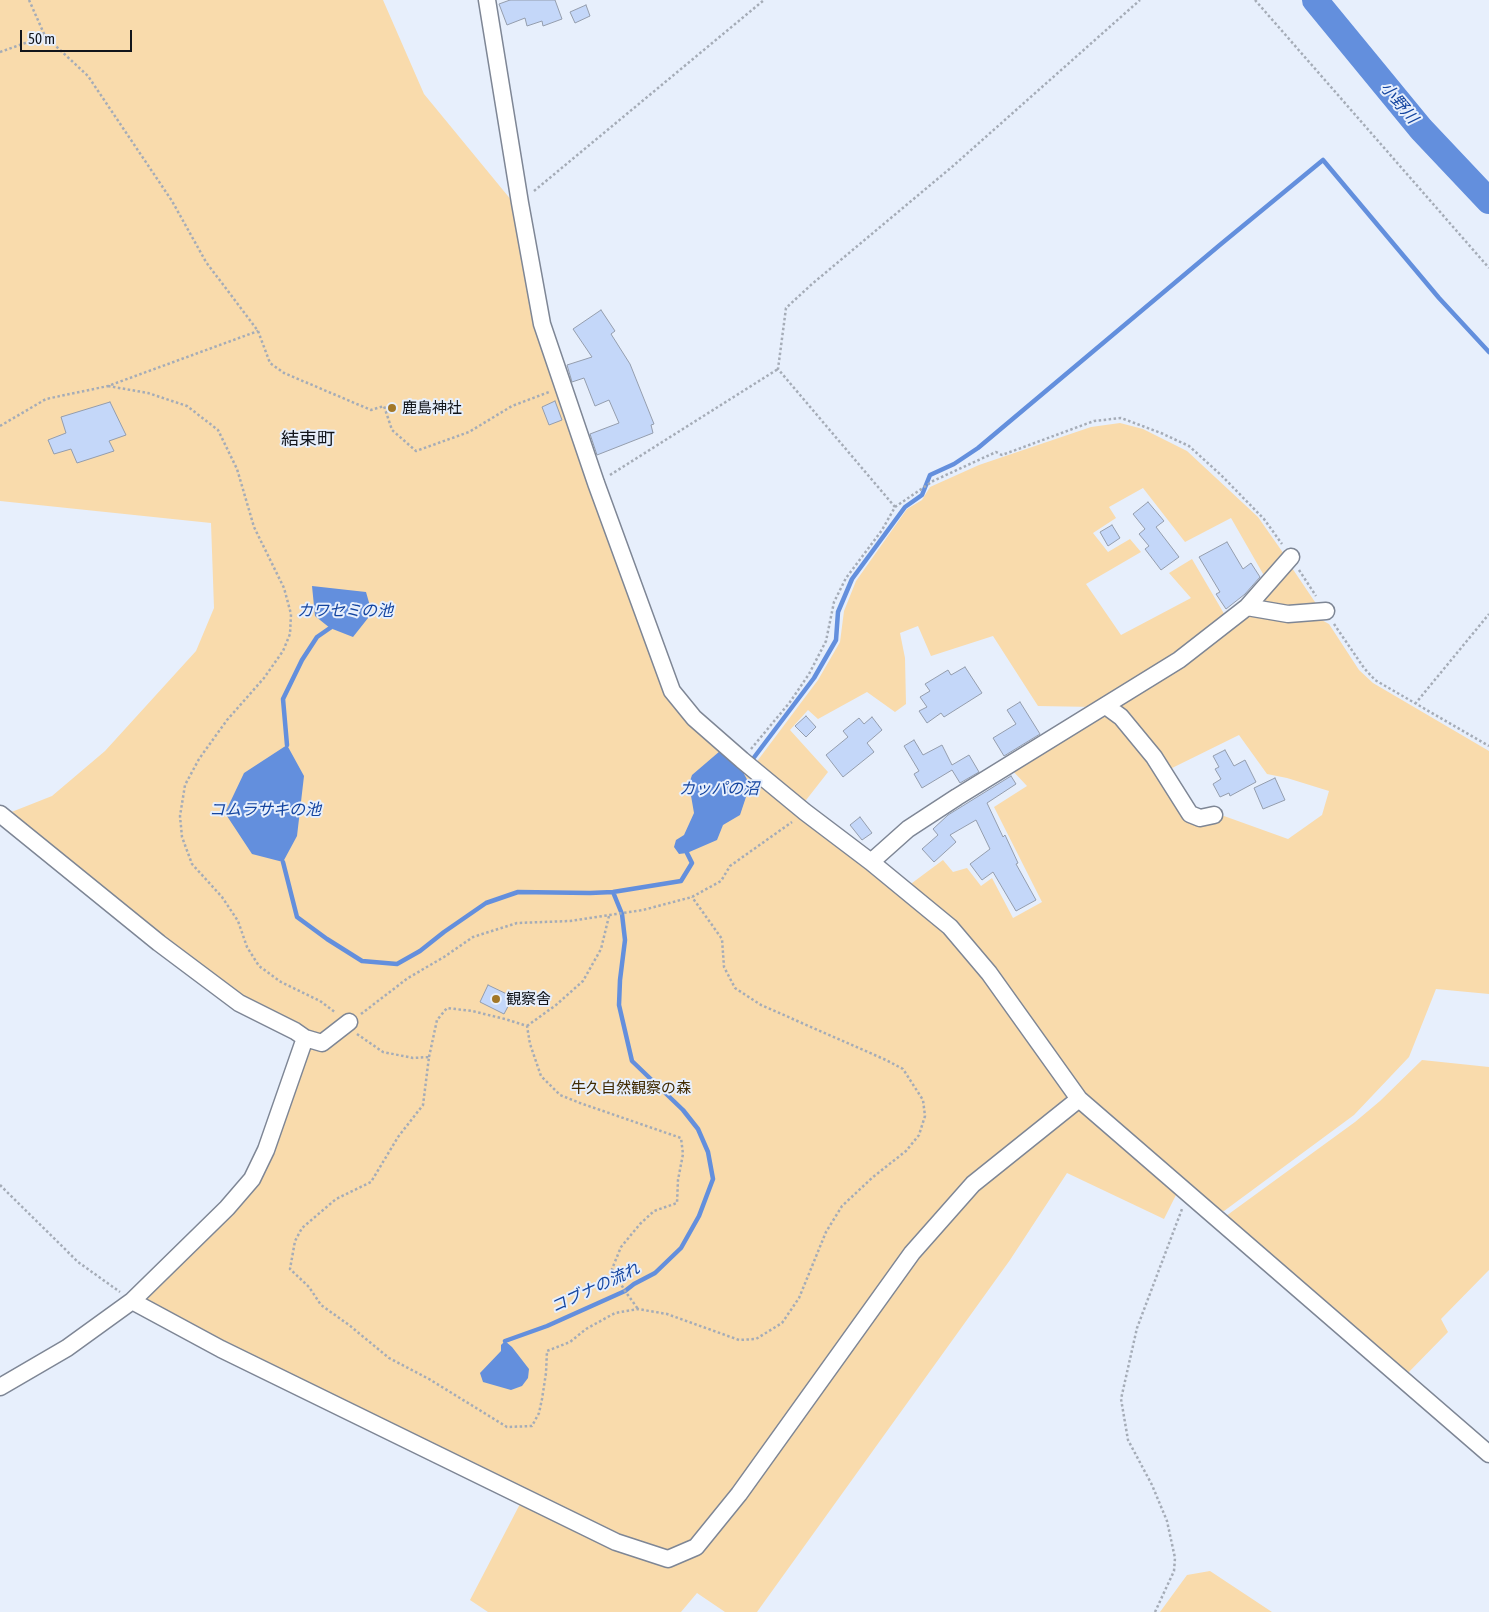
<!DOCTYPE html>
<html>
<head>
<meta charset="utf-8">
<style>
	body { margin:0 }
	#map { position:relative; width:1489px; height:1612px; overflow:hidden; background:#e7effc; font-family:"Asap Condensed",sans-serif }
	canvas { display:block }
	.scale { position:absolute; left:20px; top:30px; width:112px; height:22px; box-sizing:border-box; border:2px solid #12151b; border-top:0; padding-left:6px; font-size:15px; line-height:18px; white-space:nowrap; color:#12151b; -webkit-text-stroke:4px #e7effc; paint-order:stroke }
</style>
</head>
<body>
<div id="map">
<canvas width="1489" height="1612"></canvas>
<div class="scale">50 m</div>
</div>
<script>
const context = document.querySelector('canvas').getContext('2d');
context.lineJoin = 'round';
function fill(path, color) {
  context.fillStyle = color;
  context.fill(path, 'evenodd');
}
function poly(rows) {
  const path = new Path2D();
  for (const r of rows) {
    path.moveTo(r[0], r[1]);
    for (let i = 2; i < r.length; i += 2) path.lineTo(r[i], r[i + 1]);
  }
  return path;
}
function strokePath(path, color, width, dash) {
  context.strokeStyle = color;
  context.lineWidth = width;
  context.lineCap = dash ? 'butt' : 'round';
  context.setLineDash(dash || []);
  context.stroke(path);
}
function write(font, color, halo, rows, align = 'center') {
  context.font = font + ' "Asap Condensed","Noto Sans JP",sans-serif';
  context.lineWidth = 4;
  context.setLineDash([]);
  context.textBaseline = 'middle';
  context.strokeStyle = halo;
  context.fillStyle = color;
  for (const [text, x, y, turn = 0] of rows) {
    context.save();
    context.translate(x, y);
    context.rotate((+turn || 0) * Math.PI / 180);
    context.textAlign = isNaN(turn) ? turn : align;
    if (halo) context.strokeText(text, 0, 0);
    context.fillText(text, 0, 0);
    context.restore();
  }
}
fill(poly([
	[0,0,383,0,424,94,512,201,665,691,867,869,941,930,982,975,1032,1047,1067,1094,1065,1103,973,1176,696,1540,671,1553,613,1532,228,1347,142,1301,224,1220,317,1034,272,1014,218,979,9,813,52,796,105,751,196,651,214,608,211,523,0,501],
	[1120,423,1143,429,1187,451,1258,517,1286,557,1266,579,1231,518,1185,542,1143,488,1109,507,1116,518,1093,533,1108,552,1130,539,1141,552,1086,584,1121,635,1191,598,1169,573,1192,559,1226,617,1206,634,1095,707,1038,706,993,636,931,656,918,626,900,633,905,658,906,704,895,712,867,692,818,719,808,710,790,730,828,772,803,804,755,764,818,680,840,642,844,611,856,581,907,509,922,500,930,487,979,465,1091,427],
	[1290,565,1317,605,1290,611,1257,600],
	[1242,615,1316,617,1329,624,1359,670,1373,683,1489,751,1489,994,1436,989,1409,1057,1354,1115,1224,1211,1213,1209,1079,1088,908,886,943,860,953,872,967,868,981,886,992,878,1013,918,1042,902,994,807,1027,786,1011,769,1100,714,1112,717,1203,823,1224,816,1288,839,1322,815,1329,791,1287,778,1267,774,1239,735,1166,771,1115,707],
	[1422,1060,1489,1067,1489,1270,1441,1319,1448,1332,1405,1376,1226,1216,1355,1122,1380,1101],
	[1081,1109,1177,1193,1164,1219,1067,1173,1010,1260,757,1612,725,1612,697,1593,681,1612,488,1612,470,1600,520,1504,663,1564,687,1560,708,1546,746,1495,922,1250,977,1188,1069,1111],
	[1210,1571,1272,1612,1160,1612,1187,1575]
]), '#f9dbac');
fill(poly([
	[312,586,366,592,372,613,353,637,330,628,315,616],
	[287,745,304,776,297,836,283,862,252,854,225,813,244,773],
	[720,751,743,772,750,785,740,815,723,825,717,840,687,853,679,854,674,847,676,840,684,835,694,813,689,784,692,775],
	[505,1341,512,1347,529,1369,528,1378,522,1386,511,1390,483,1382,480,1373,501,1351,501,1345]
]), '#638fdd');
strokePath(poly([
	[287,745,283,699,302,660,317,637,330,628],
	[743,772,814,678,836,640,838,612,852,579,905,507,922,495,930,475,954,464,978,448,1221,244,1323,160,1439,298,1489,352],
	[283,862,297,917,327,939,362,961,397,964,420,951,444,932,486,903,518,892,590,893,613,892,681,881,692,863,687,853],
	[505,1341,547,1326,625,1291,634,1284,655,1273,681,1248,699,1216,713,1179,708,1152,698,1129,683,1110,632,1061,619,1005,620,980,625,940,622,914,613,892]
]), '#638fdd', 4.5);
strokePath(poly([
	[1315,0,1421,129,1489,201]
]), '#638fdd', 26);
const building = poly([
	[510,0,555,0,562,19,543,26,542,21,527,26,525,18,507,25,499,4,510,0],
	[586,5,590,16,575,23,570,12,586,5],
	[601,310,615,331,611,334,630,364,654,424,651,425,653,433,597,455,590,434,619,423,609,400,595,406,584,378,572,382,567,365,592,357,573,329,601,310],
	[555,401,562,420,549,425,542,407,555,401],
	[110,402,126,435,109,441,114,451,77,463,71,449,54,454,48,440,66,433,61,417,110,402],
	[1148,502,1164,521,1156,527,1179,557,1161,570,1145,549,1149,546,1139,534,1145,529,1133,514,1148,502],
	[1112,525,1120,538,1108,546,1100,532,1112,525],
	[1227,542,1243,569,1251,563,1260,577,1245,594,1226,609,1216,594,1220,592,1199,557,1227,542],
	[965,667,982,693,944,717,941,713,927,723,919,711,927,707,920,697,930,691,925,684,948,670,951,675,965,667],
	[1020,702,1040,734,1004,756,993,738,1016,724,1007,710,1020,702],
	[806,716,816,727,806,737,795,726,806,716],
	[872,717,882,730,867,743,874,752,843,777,826,755,848,737,843,731,859,718,864,724,872,717],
	[914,740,923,755,942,745,952,765,969,755,979,772,960,783,952,770,922,788,914,774,919,771,904,746,914,740],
	[1225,750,1234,766,1245,760,1256,782,1230,796,1229,793,1220,797,1213,784,1221,779,1215,769,1219,767,1213,756,1225,750],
	[1011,776,1016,784,987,803,1003,837,1005,835,1018,863,1016,864,1036,900,1016,911,993,872,982,880,970,864,990,849,976,820,950,835,956,842,934,862,922,849,938,835,933,829,948,815,1011,776],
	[1275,778,1285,800,1263,809,1254,788,1275,778],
	[860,817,872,833,862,840,850,825,860,817],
	[488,985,513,997,504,1014,480,1002,488,985]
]);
fill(building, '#c4d7f9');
strokePath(building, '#949dad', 1);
const minor = poly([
	[487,0,520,203,542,324,596,483,672,691,694,718,742,760,805,812,871,862,950,927,989,973,1079,1099,1489,1454],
	[1247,607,1288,614,1326,611],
	[1106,706,1121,717,1154,757,1190,814,1200,818,1214,815],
	[0,814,159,943,239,1003,295,1031,305,1038,322,1043,349,1022],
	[871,862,908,829,957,797,1179,660,1247,607,1291,557],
	[132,1301,221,1349,616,1542,668,1559,696,1547,739,1494,912,1253,973,1184,1079,1099],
	[0,1387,67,1348,132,1301,227,1208,252,1179,266,1150,305,1038]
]);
strokePath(minor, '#7e8695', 19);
strokePath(poly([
	[29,0,45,36,88,76,172,201,206,262,258,331,270,363,284,373,371,410,384,406,392,430,416,451,469,432,512,406,549,392],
	[1255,0,1489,268],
	[0,52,45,36],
	[534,191,764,0],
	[108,386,148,393,187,406,218,430,237,469,254,527,284,588,291,614,290,634,283,651,264,678,227,720,199,759,185,785,180,816,182,837,192,864,222,897,238,921,247,947,259,966,281,982,320,1001,336,1013],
	[0,426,46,399,108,386,258,331],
	[610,475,778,369],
	[895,507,778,369,786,308,812,284,953,166,1140,0],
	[1299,570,1316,596],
	[1334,624,1364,668,1375,680,1489,746],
	[1415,704,1489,614],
	[751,749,790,702,809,674,826,641,834,602,846,578,882,530,895,507,933,481,996,452,1002,455,1094,421,1121,418,1161,433,1189,446,1221,475,1264,519,1282,544],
	[361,1014,408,978,444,957,473,937,517,923,570,921,643,910,692,897,721,881,730,866,792,822],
	[527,1026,556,1005,583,981,601,949,609,916],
	[357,1034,383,1052,413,1058,429,1057,423,1105,398,1137,371,1182,336,1199,302,1228,295,1241,290,1269,309,1287,321,1305,349,1325,389,1358,429,1379,507,1427,532,1426,539,1413,542,1399,546,1373,547,1351,570,1342,586,1329,615,1313,638,1309,667,1314,739,1340,756,1339,782,1323,799,1298,826,1232,842,1206,873,1177,906,1151,919,1135,925,1116,923,1100,903,1069,886,1060,761,1005,735,988,724,967,722,939,692,897],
	[429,1057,437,1020,447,1008,472,1011,505,1019,527,1026,530,1044,541,1076,560,1095,580,1103,681,1138,683,1154,678,1180,677,1203,654,1211,640,1224,621,1247,612,1269,625,1291,638,1309],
	[0,1185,78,1262,120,1292],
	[1155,1612,1174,1571,1175,1558,1167,1521,1152,1485,1128,1440,1121,1399,1137,1328,1182,1209]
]), '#a5acb7', 2.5, [2.5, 2.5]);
strokePath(minor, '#fff', 16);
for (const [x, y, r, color] of [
	[392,408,5,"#a27728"],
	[496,999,5,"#a27728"]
]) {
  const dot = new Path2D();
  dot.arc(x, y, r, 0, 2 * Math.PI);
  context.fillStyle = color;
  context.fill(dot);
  strokePath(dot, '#e7effc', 2);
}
write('15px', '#12151b', '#e7effc', [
	["鹿島神社",402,408],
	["観察舎",506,999]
], 'left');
write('15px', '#402a01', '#e7effc', [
	["牛久自然観察の森",631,1088]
]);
write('italic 16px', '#1445a0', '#e7effc', [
	["小野川",1399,103,50],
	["カワセミの池",345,611],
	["カッパの沼",719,789],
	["コムラサキの池",265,810],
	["コブナの流れ",595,1288,-25]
]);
write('18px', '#12151b', '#e7effc', [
	["結束町",308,439]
]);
</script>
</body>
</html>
